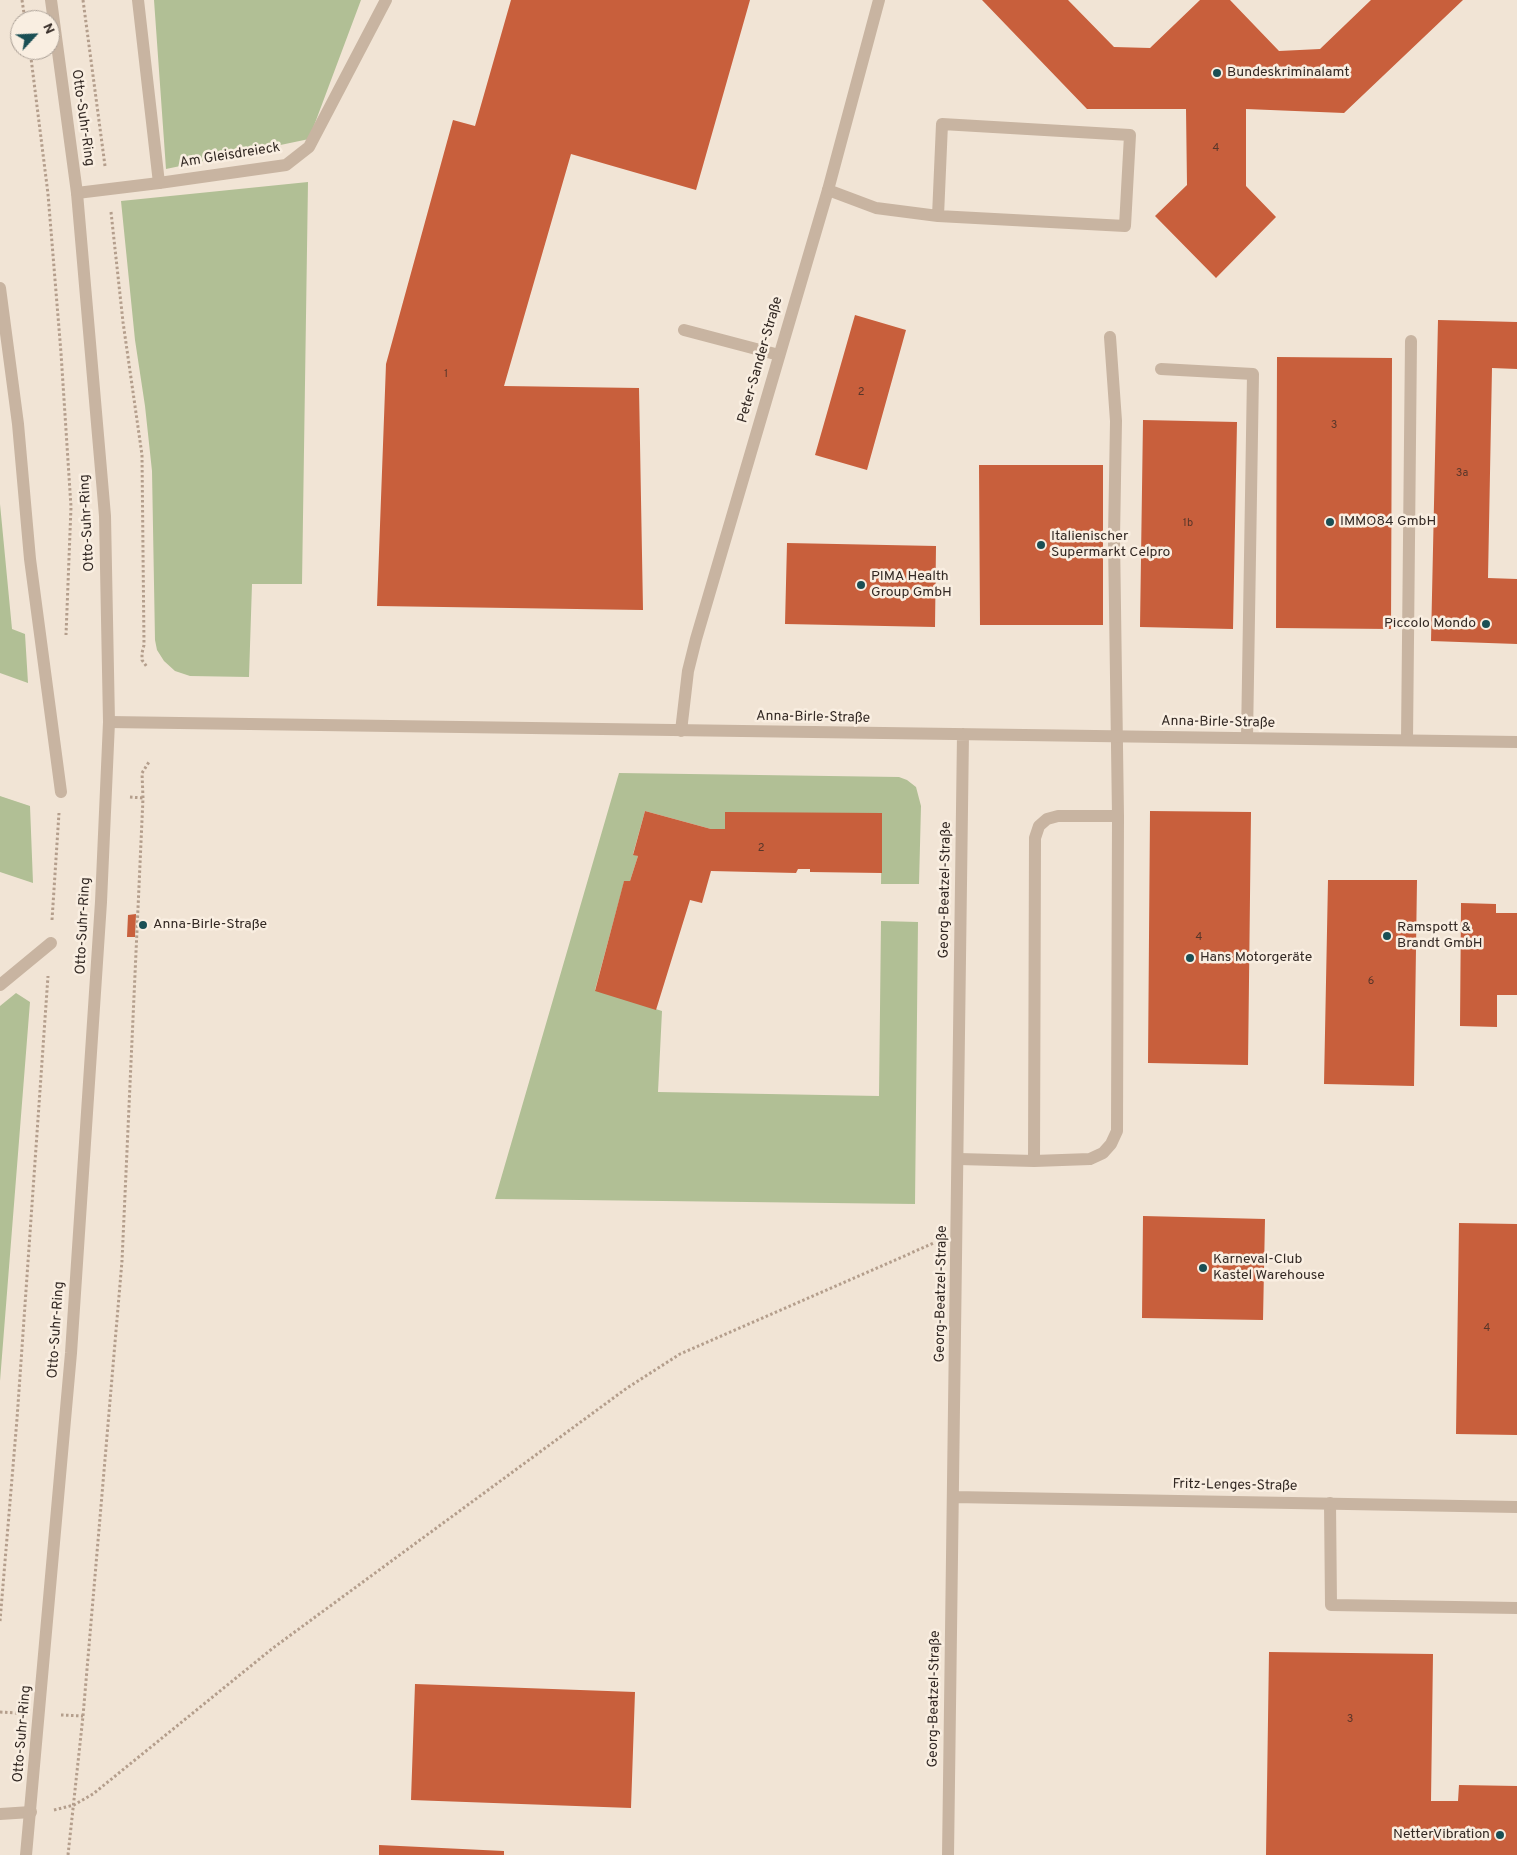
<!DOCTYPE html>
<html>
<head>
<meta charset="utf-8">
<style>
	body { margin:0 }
	#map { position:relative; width:1517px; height:1855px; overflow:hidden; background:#f1e4d5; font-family:Overpass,sans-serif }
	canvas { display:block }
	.north { position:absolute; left:10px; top:10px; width:50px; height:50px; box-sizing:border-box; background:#f9eee1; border:1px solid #aa9f95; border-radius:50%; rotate:65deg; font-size:14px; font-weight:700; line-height:20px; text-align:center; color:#332924 }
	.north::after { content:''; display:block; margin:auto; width:18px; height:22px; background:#1a4f54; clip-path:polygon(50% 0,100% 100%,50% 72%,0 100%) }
</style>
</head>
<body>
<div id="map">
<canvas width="1517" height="1855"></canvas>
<div class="north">N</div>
</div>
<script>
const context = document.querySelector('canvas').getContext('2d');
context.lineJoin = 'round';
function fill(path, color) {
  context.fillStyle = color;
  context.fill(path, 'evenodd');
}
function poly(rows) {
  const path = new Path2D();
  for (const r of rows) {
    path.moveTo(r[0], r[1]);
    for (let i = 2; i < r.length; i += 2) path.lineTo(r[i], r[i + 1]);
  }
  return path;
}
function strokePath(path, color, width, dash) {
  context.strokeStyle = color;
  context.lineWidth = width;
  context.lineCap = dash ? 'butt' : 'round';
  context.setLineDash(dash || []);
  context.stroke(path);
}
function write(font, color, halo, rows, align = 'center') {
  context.font = font + ' Overpass,sans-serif';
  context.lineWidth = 5;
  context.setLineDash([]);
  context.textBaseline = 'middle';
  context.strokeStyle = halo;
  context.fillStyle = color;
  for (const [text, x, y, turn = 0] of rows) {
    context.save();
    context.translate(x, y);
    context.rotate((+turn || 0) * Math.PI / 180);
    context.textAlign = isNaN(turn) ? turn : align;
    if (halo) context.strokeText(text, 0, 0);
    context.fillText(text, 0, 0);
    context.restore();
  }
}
fill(poly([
	[154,0,361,0,309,139,166,169],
	[308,182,302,584,252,584,249,677,190,676,175,671,164,661,157,650,155,640,152,471,145,406,135,340,121,201],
	[0,504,12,629,25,634,28,683,0,673],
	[619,773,899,777,907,780,916,787,921,806,919,884,881,884,882,813,725,813,725,829,711,829,645,811,633,854,638,856,630,881,624,882,595,990,662,1011,658,1092,879,1096,881,921,918,922,915,1204,495,1199],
	[0,796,30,806,33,883,0,872],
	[16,993,30,1002,0,1381,0,1006]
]), '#b1bf95');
fill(poly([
	[511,0,750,0,696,190,571,154,504,386,639,388,643,610,377,606,386,364,453,120,475,126],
	[982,0,1068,0,1114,47,1150,48,1200,0,1230,0,1279,51,1320,49,1371,0,1463,0,1344,113,1246,109,1246,186,1276,217,1216,278,1155,216,1187,185,1186,109,1087,109],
	[855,315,906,330,867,470,815,455],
	[1438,320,1517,322,1517,369,1492,368,1488,578,1517,579,1517,644,1431,641],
	[1277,357,1392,358,1391,629,1276,628],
	[1143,420,1237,422,1233,629,1140,627],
	[979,465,1103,465,1103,625,980,625],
	[787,543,936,546,935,627,785,624],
	[645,811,711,829,725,829,725,812,882,813,882,873,810,872,810,869,798,869,796,873,711,871,702,903,690,900,656,1010,595,991,624,881,630,881,638,856,633,855],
	[1150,811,1251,812,1248,1065,1148,1063],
	[1328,880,1417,880,1414,1086,1324,1084],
	[1461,903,1496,904,1496,913,1517,913,1517,995,1497,995,1497,1027,1460,1026],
	[136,914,135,937,127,937,128,915],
	[1143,1216,1265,1219,1263,1320,1142,1318],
	[1459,1223,1517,1224,1517,1435,1456,1434],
	[1269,1652,1433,1654,1431,1801,1458,1801,1459,1785,1517,1786,1517,1855,1266,1855],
	[415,1684,635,1692,631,1808,411,1800],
	[379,1845,504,1851,504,1855,379,1855]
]), '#c85f3c');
strokePath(poly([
	[22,0,25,20],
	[83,0,105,166],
	[30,50,48,194,61,353,71,507,66,635],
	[111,212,123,322,142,455,144,645,142,653,142,660,147,667],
	[130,797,143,798],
	[52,920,59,813],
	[0,1621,17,1419,48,976],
	[0,1712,17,1713],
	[61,1715,83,1716],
	[54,1810,74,1805,93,1794,273,1648,627,1388,680,1354,934,1243],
	[68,1855,83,1716,122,1261,143,798,142,773,149,762]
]), '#b49e8c', 3, [2.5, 2.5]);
strokePath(poly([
	[159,183,286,165,309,147,386,0],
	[828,190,876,208,938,216,942,124,1130,135,1125,226,938,216],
	[684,330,779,355],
	[1110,337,1116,421,1114,538,1118,816,1117,1131,1111,1144,1103,1153,1090,1159,1034,1161,1035,838,1039,826,1047,819,1058,816,1118,816],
	[1161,369,1253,374,1247,738],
	[1407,740,1411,341],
	[959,1159,1034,1161],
	[1330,1503,1331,1605,1517,1608]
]), '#c8b4a1', 12);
strokePath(poly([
	[77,193,159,183,138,0],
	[0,288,18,424,30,559,61,792],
	[109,722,1517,742],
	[681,731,688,671,696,639,828,190,879,0],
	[0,985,51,943],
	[953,1497,1517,1507],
	[0,1814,31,1812],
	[948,1855,963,734]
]), '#c8b4a1', 12);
strokePath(poly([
	[26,1855,71,1353,101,902,109,722,105,516,77,193,51,0]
]), '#c8b4a1', 12);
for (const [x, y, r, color] of [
	[1217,73,5,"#1a4f54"],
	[1330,522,5,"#1a4f54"],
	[1041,545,5,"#1a4f54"],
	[861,585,5,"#1a4f54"],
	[1486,624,5,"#1a4f54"],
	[143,925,5,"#1a4f54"],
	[1387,936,5,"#1a4f54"],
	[1190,958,5,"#1a4f54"],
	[1203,1268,5,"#1a4f54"],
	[1500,1835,5,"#1a4f54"]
]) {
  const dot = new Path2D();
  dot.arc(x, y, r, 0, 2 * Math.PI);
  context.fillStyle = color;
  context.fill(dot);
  strokePath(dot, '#f9eee1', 2);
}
write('11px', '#58362a', null, [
	["4",1216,149],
	["1",446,375],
	["2",861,393],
	["3",1334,426],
	["3a",1462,474],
	["1b",1188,524],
	["2",761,849],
	["4",1199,938],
	["6",1371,982],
	["4",1487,1329],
	["3",1350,1720]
]);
write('14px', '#332924', '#f9eee1', [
	["Bundeskriminalamt",1227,73],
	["IMMO84 GmbH",1340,522],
	["Italienischer",1051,537],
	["Supermarkt Celpro",1051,553],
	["PIMA Health",871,577],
	["Group GmbH",871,593],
	["Piccolo Mondo",1476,624,"right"],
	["Anna-Birle-Straße",153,925],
	["Ramspott &",1397,928],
	["Brandt GmbH",1397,944],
	["Hans Motorgeräte",1200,958],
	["Karneval-Club",1213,1260],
	["Kastel Warehouse",1213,1276],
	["NetterVibration",1490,1835,"right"]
], 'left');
write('14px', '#332924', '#f9eee1', [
	["Otto-Suhr-Ring",82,118,82],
	["Am Gleisdreieck",230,156,-9],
	["Peter-Sander-Straße",761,360,-74],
	["Otto-Suhr-Ring",88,523,-93],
	["Anna-Birle-Straße",813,718,1],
	["Anna-Birle-Straße",1218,723,1],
	["Georg-Beatzel-Straße",946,890,-89],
	["Otto-Suhr-Ring",84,926,-87],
	["Georg-Beatzel-Straße",942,1294,-89],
	["Otto-Suhr-Ring",57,1330,-86],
	["Fritz-Lenges-Straße",1235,1486,1],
	["Georg-Beatzel-Straße",935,1699,-89],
	["Otto-Suhr-Ring",23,1734,-85]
]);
</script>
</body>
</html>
